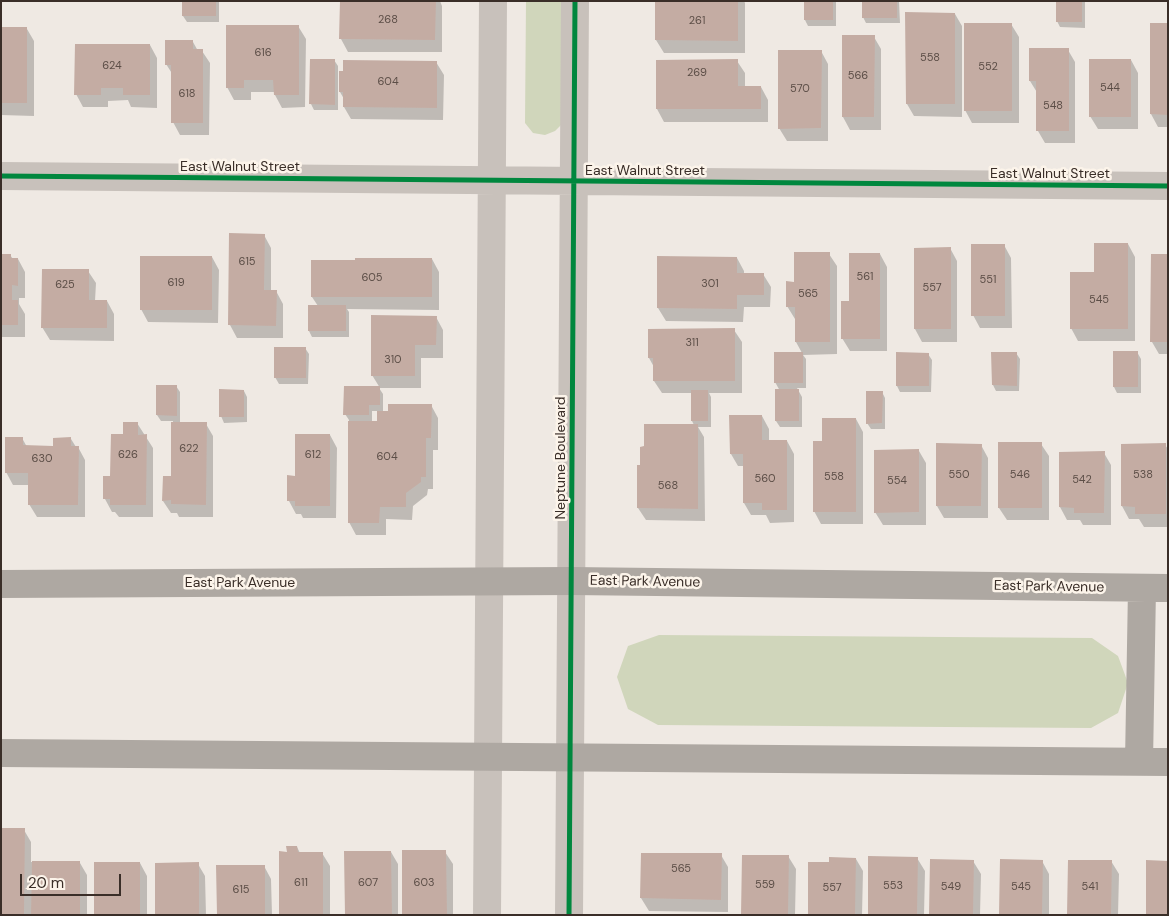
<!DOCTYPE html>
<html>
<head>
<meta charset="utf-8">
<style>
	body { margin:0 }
	#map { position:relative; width:1169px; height:916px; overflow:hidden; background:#efe9e3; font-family:"DM Sans",sans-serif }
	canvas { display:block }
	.frame { position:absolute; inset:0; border:2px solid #3a2e28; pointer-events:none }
	.scale { position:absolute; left:20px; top:874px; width:101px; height:22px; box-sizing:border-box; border:2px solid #3a2e28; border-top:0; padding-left:6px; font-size:15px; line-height:18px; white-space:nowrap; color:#3a2e28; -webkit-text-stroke:4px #fcf4ea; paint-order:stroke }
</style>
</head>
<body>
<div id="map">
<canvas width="1169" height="916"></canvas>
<div class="frame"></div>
<div class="scale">20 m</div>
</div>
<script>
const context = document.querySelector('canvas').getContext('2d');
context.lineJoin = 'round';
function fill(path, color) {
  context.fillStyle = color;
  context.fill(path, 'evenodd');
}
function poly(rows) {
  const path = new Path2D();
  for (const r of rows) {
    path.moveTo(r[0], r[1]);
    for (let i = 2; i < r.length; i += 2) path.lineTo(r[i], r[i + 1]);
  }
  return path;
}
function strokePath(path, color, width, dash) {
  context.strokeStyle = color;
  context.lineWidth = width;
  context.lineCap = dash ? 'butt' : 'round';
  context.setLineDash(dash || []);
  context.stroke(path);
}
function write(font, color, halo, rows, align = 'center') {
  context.font = font + ' "DM Sans",sans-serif';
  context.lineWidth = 5;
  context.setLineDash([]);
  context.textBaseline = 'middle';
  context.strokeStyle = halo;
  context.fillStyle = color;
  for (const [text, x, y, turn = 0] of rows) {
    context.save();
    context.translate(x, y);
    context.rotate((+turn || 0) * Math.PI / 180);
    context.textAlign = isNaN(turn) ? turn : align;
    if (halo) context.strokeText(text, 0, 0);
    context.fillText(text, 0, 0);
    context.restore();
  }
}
fill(poly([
	[526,1,565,1,564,122,555,131,545,135,533,133,525,123],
	[659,635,1092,638,1118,656,1128,683,1118,713,1091,728,658,725,628,709,617,677,628,646]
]), '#d0d6bb');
fill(poly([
	[184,1,219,1,219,22,187,22,183,16],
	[341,1,440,1,442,6,442,52,348,52,341,39],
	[656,1,744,1,745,3,745,53,664,53,656,40],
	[805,1,836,1,836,26,808,26,805,20],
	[863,1,899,1,900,23,866,23,863,17],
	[1057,1,1085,1,1085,28,1060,27,1057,21],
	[955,14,962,26,962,117,914,116,907,104],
	[1011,24,1019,37,1019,123,972,123,965,110],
	[1151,24,1168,24,1168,127,1158,127,1151,114],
	[298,26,306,39,305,107,282,108,275,95,275,92,251,92,251,100,234,100,227,87],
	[1,28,27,29,34,41,34,116,1,115],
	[843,37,874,37,881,49,881,130,850,130,843,117],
	[193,42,198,51,202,51,210,63,209,135,180,135,173,122,173,75,166,64],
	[150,45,157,58,157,108,131,107,128,100,108,101,108,107,83,107,76,94],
	[1030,49,1068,50,1075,62,1075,143,1045,143,1038,131,1038,94,1030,81],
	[821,51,828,64,828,141,787,141,779,128],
	[334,60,338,66,338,110,314,110,311,104],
	[1131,60,1138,73,1138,129,1098,129,1090,116],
	[737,61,745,73,745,87,761,87,768,100,768,122,664,122,657,109],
	[436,62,444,75,443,120,351,119,344,107,344,99,340,92,340,72],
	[264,235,271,248,271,291,276,291,283,304,283,338,237,338,230,325],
	[1128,244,1135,257,1135,341,1078,341,1071,328,1095,273],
	[1004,245,1011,258,1012,328,980,328,973,315],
	[950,248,957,261,957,342,922,342,915,329],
	[829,254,837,266,837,354,803,355,806,359,806,388,797,388,802,397,802,427,780,427,776,421,780,391,775,382,802,353,796,342,796,319,795,319,787,306,796,283],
	[880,254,887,267,887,351,850,351,842,338,850,302],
	[1,255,10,255,13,259,18,259,25,272,25,298,19,298,19,304,25,314,25,337,1,337],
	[1168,255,1168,354,1159,354,1152,342],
	[212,257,219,270,218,323,148,322,141,309],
	[659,257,737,258,744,271,744,274,763,274,771,287,770,307,744,307,743,322,666,321,658,308],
	[432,259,439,272,439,310,347,309,349,312,349,337,312,337,309,331,318,306,312,297],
	[88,271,96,283,95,301,107,301,114,314,114,341,50,340,42,327],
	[436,317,443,330,443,358,421,358,421,388,379,388,383,394,383,412,389,412,431,405,438,418,438,450,433,450,433,489,428,489,427,495,413,506,412,520,386,519,386,535,356,535,349,522,349,420,345,414,380,388,372,375],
	[372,411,378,411,378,422,372,422],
	[649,330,734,330,742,342,742,393,709,393,711,397,711,427,698,427,704,437,705,521,646,520,638,508,641,466,694,425,692,421,692,393,662,393,654,381,654,367,649,358],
	[305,348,309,354,308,384,279,384,275,377],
	[1137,352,1141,359,1141,393,1117,393,1114,387,1114,353],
	[1016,353,1020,359,1019,391,996,391,993,385],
	[928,354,932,360,931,392,900,392,897,386],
	[176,386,180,392,180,423,206,424,213,436,213,517,179,517,177,513,171,513,163,501,172,478,173,421,161,421,157,415],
	[244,391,247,397,247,422,224,423,221,416],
	[882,392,885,398,885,429,871,429,867,423],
	[762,416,769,429,769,441,787,441,794,454,794,522,770,523,766,515,751,515,744,503,744,466,738,466,731,454],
	[856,419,863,432,863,524,821,524,814,511,823,443],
	[137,423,153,448,153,517,119,517,115,512,112,512,105,499,124,436],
	[330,435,337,448,336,518,303,518,301,514,296,514,289,501,289,477,296,477],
	[22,438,27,447,54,447,71,439,76,447,78,447,85,460,85,517,37,517,29,504,29,485,13,485,6,472],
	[1041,444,1049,456,1049,520,1007,520,999,508],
	[981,445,988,458,988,518,944,518,937,506],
	[1165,445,1168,449,1168,527,1144,527,1139,519,1129,519,1122,506],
	[919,451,926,463,926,525,883,525,875,512],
	[1060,453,1104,453,1111,465,1111,525,1083,525,1080,520,1067,520,1060,507],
	[24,830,31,842,31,862,80,863,87,875,87,915,1,915],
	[297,847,300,853,322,853,330,866,330,915,281,915,288,853],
	[391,852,398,864,398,915,346,915],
	[445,852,453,864,453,915,403,915],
	[721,855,728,867,728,912,649,911,641,898],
	[788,856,796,869,795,915,742,915],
	[917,858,925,871,924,915,869,915],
	[856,859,863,871,862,915,809,915,830,863],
	[973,861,981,874,980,915,930,915],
	[1042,861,1049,874,1049,915,1000,915],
	[1111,861,1119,874,1118,915,1068,915],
	[140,863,147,876,147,915,95,915],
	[198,864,205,876,206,915,156,915],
	[264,866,271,879,272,915,218,915]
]), '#0003');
fill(poly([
	[182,1,216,1,216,16,182,16],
	[340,1,436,1,435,40,339,39],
	[655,1,738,1,738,41,655,40],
	[804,1,833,1,833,20,804,20],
	[862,1,897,1,897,18,862,18],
	[1056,1,1082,1,1082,22,1056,22],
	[905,12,955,13,955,104,906,104],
	[964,23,1012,23,1012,111,964,111],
	[1150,23,1168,23,1168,115,1150,114],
	[226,25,299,25,299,95,274,95,273,80,244,80,244,88,226,88],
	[1,27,27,27,27,103,1,103],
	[842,35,875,35,874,117,842,117],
	[165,40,193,40,193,49,203,49,203,123,171,123,171,65,165,65],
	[75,44,150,44,150,95,123,95,123,88,101,88,101,95,74,95],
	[1029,48,1069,48,1069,131,1036,131,1036,81,1029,81],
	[778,50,822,50,821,128,778,129],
	[310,59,335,59,335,105,309,104],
	[738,59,738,86,761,86,761,109,656,109,656,60],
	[1089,59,1131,59,1131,117,1089,117],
	[343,60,437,61,437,108,343,107,343,92,339,92,339,71,343,71],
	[229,233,265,234,264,290,277,290,276,326,228,325],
	[1094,243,1128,243,1128,329,1070,329,1070,272,1094,272],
	[971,244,1005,244,1005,316,971,316],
	[951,247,951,329,914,329,914,248],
	[794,252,830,252,830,342,795,342,795,307,786,307,786,281,794,282],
	[849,253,880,253,880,339,841,339,841,301,849,301],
	[1,254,11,254,11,258,18,258,18,286,12,285,12,300,18,300,18,325,1,325],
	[1151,254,1168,254,1168,342,1150,342],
	[140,256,212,256,212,310,140,310],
	[657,256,737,257,737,273,764,273,764,295,737,295,737,309,657,308],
	[355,258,432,258,432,297,311,297,311,260,355,260],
	[42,269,89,269,89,300,107,300,107,328,41,328],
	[308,305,346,305,346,331,308,331],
	[371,315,437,316,436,345,415,345,415,376,371,376],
	[735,328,735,381,653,381,653,358,648,358,648,329],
	[274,347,306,347,306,378,274,378],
	[1113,351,1138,351,1138,387,1113,387],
	[774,352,803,352,803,383,774,383],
	[896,352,929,353,929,386,896,386],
	[991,352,1017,352,1017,386,992,385],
	[156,385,177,385,177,416,156,415],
	[344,386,380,386,380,405,369,405,369,415,343,415],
	[219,389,244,390,244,417,219,417],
	[775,389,799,389,799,421,775,421],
	[691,390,708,390,708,421,691,421],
	[866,391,883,391,882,423,866,424],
	[388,404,432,404,431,438,426,438,426,477,421,477,421,482,406,493,406,507,380,507,379,523,348,523,348,421,377,421,377,411,388,411],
	[729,415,762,415,762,440,787,440,787,510,762,510,762,503,743,503,743,454,730,454],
	[822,418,856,418,856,512,813,512,813,441,822,441],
	[123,422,138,422,138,435,147,434,146,505,110,505,110,499,103,499,103,476,110,476,111,434,123,434],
	[171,422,207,422,206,505,171,504,171,500,162,501,163,476,171,476],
	[644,424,698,424,698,509,637,508,637,465,640,465,640,447,644,446],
	[295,434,330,434,330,506,295,506,295,501,287,501,287,475,295,476],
	[5,437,23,437,23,445,53,446,53,438,71,437,71,446,79,446,78,505,28,505,28,473,5,473],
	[998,442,1042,442,1042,508,998,508],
	[936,443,982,444,981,506,936,506],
	[1166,443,1166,514,1135,514,1135,507,1121,506,1121,444],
	[919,449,919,512,874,513,874,450],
	[1105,451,1104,513,1074,513,1074,508,1059,507,1059,452],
	[1,828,25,828,24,915,1,915],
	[286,846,297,846,298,852,323,852,323,915,279,915,279,851,287,852],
	[402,850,446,850,447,915,402,915],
	[344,851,391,851,392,915,345,915],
	[641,853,722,853,721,900,640,898],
	[742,855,789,855,788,915,741,915],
	[868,856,918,857,917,915,868,915],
	[829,857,856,858,855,915,808,915,808,862,829,862],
	[930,859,974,860,973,915,929,915],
	[1000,859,1043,860,1042,915,999,915],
	[1068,860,1112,860,1111,915,1067,915],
	[1146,860,1168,861,1168,915,1146,915],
	[32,861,80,861,80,915,31,915],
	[94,862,140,862,140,915,94,915],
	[199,862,199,915,155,915,155,863],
	[216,865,265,865,265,915,217,915]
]), '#c4aca3');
strokePath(poly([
	[1,176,1168,186],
	[487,915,493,1],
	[569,915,575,1]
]), '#c8c1bb', 28);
strokePath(poly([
	[1,584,571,581,1168,588],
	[1,753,1168,762],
	[1139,762,1142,588]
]), '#aea8a2', 28);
strokePath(poly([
	[1,176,1168,186],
	[569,915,575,1]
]), '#00873e', 5);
write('11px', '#5c4e47', null, [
	["268",388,20],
	["261",697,21],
	["616",263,53],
	["558",930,58],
	["624",112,66],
	["552",988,67],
	["269",697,73],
	["566",858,76],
	["604",388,82],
	["544",1110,88],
	["570",800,89],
	["618",187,94],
	["548",1053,106],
	["615",247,262],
	["561",865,277],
	["605",372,278],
	["551",988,280],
	["619",176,283],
	["301",710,284],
	["625",65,285],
	["557",932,288],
	["565",808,294],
	["545",1099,300],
	["311",692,343],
	["310",393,360],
	["622",189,449],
	["626",128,455],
	["612",313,455],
	["604",387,457],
	["630",42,459],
	["550",959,475],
	["546",1020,475],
	["538",1143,475],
	["558",834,477],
	["560",765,479],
	["542",1082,480],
	["554",897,481],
	["568",668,486],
	["565",681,869],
	["611",301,883],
	["607",368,883],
	["603",424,883],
	["559",765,885],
	["553",893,886],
	["549",951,887],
	["545",1021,887],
	["541",1090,887],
	["557",832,888],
	["615",241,890]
]);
write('14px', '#3a2e28', '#fcf4ea', [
	["East Walnut Street",240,167],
	["East Walnut Street",645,171],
	["East Walnut Street",1050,174],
	["Neptune Boulevard",561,458,-90],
	["East Park Avenue",645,582,1],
	["East Park Avenue",240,583],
	["East Park Avenue",1049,587,1]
]);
</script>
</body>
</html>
